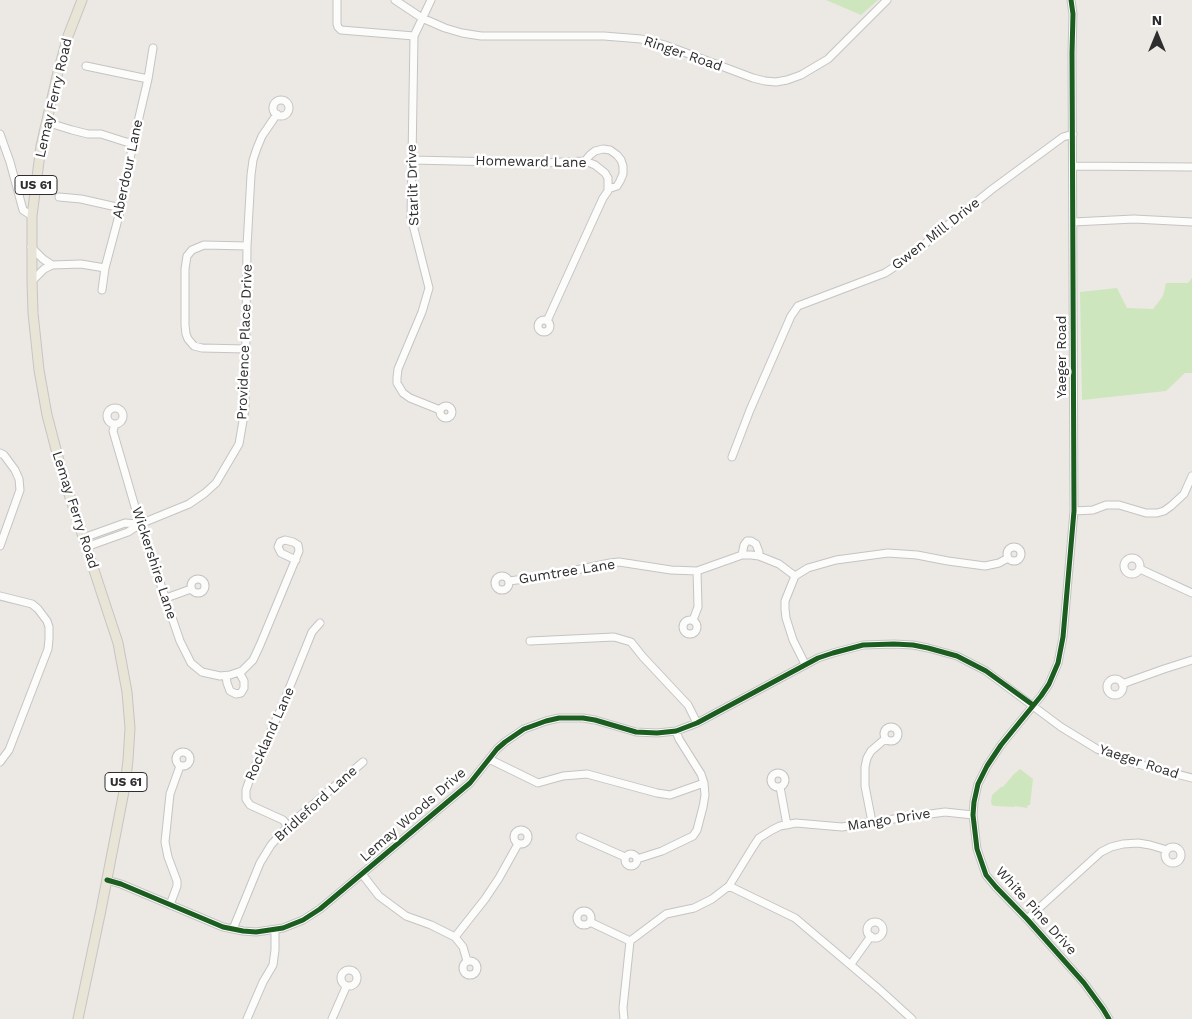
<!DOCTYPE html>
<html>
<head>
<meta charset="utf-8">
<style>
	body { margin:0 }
	#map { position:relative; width:1192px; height:1019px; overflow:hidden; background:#ece8e4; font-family:"Work Sans",sans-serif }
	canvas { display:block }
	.north { position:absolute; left:1132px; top:10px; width:50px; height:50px; -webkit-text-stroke:4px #fff; paint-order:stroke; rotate:0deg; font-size:14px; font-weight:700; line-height:20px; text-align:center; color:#2e2e2e }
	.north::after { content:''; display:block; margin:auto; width:18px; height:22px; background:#2e2e2e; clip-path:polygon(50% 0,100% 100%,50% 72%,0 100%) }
</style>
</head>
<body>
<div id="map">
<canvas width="1192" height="1019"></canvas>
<div class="north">N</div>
</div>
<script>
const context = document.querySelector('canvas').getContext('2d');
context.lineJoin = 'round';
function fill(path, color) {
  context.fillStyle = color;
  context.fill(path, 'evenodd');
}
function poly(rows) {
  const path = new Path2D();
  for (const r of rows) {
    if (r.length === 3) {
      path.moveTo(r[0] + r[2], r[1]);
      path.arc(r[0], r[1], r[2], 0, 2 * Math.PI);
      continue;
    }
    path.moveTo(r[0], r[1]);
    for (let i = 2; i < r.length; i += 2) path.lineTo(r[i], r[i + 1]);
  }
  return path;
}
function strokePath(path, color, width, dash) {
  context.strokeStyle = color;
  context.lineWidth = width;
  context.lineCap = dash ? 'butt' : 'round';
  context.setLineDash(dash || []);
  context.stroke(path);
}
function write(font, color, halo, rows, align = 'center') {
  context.font = font + ' "Work Sans",sans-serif';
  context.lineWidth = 5;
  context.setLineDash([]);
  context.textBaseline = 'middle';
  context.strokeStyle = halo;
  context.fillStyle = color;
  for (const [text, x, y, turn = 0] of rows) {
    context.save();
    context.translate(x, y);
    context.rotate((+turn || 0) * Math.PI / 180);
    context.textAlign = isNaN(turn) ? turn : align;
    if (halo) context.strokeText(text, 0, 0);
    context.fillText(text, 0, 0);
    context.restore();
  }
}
fill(poly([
	[826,0,878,0,861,15],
	[1192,278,1192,373,1185,373,1166,391,1082,400,1080,292,1117,288,1127,308,1153,309,1163,296,1166,283,1188,283],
	[1020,769,1033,779,1030,805,1028,805,1027,808,1015,806,1014,807,995,806,992,805,991,802,992,795,1001,787,1003,787,1013,775]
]), '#cee6be');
const minor = poly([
	[337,0,337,24,338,27,341,30,414,36],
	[395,0,422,18,445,28,462,33,481,36,604,36,641,39,665,45,753,78,765,81,776,82,787,80,801,75,828,59,887,0],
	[431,0,414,36,412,160,411,217,429,288,422,312,398,369,397,378,397,383,403,393,410,398,440,410],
	[1071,0,1073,14,1072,53,1074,511,1063,637,1058,663,1049,684,1041,696,1001,745,987,766,978,784,974,802,973,815,977,849,986,875,996,887,1027,919,1084,983,1103,1009,1109,1019],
	[86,66,148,79],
	[281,108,8],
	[46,122,72,130,88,134,101,134,126,142,133,143],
	[0,134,10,162,23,210,32,216],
	[412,160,542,163,585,161,595,165,605,173,608,178,608,191,603,198,547,321],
	[585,161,590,155,595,151,603,149,610,150,617,155,621,160,623,166,623,174,620,181,617,186,608,189],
	[1074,166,1192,167],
	[59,197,81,199,121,208],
	[1073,222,1134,219,1192,222],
	[31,247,43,259,52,265],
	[32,281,44,269,52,265,81,264,105,268],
	[102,290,105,268,121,208,133,143,148,79,153,48],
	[544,326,6],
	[246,349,202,348,194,346,188,339,186,334,185,325,185,269,187,256,192,250,204,245,247,246],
	[446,412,6],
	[115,416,8],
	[115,424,113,431,140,524,180,641,191,663,202,672,220,676,230,675,242,671,253,660,260,645,299,551,298,545,293,542,285,540,280,542,278,547,281,553,296,560],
	[0,453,4,455,15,470,19,479,20,490,0,546],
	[732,457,750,410,791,316,798,306,885,273,905,260,991,190,1063,137,1073,134],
	[1074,511,1093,510,1106,505,1119,505,1146,513,1157,513,1164,511,1171,506,1184,494,1192,476],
	[83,538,125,523,140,524],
	[1014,554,7],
	[86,547,128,532,140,524,189,504,205,493,216,483,239,444,245,409,247,246,251,175,253,160,257,148,262,136,277,114],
	[742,555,744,545,747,541,751,541,756,544,759,552,759,556],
	[1132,566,8],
	[1140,569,1192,593],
	[502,583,7],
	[198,586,7],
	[509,581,547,576,610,563,619,562,671,570,697,571,742,555,751,555,759,556,779,564,795,576],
	[0,596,32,604,38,609,47,621,49,627,49,639,48,649,9,750,0,762],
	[166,598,191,589],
	[690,627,7],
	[693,620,698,607,697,571],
	[530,641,614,637,631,642,643,657,688,705,697,723],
	[805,664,793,640,786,618,785,609,785,601,795,576,808,568,836,560,888,553,917,555,948,561,985,566,999,563,1008,558],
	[226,676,227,683,230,691,236,694,241,693,244,688,244,681,239,672],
	[1115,687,8],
	[1122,684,1164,669,1192,660],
	[891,734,7],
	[183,759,7],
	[489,759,538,783,563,776,587,774,657,793,670,795,704,783],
	[778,780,7],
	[780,787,787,825],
	[872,822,865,786,865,767,867,758,871,751,885,739],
	[288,826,283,820,250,805,246,799,246,790,253,770,280,711,312,632,320,623],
	[521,837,7],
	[580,837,625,857],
	[1173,855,8],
	[631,860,6],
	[637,859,662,851,693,836,697,830,703,807,705,795,704,783,701,774,679,739,676,731],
	[362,874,379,896,406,916,431,925,455,937,463,947,467,961],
	[107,880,121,884,223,927,243,931,256,932,283,928,303,920,320,909,470,783,497,749,505,742,524,729,546,721,559,718,583,718,595,720,636,732,657,733,676,731,697,723,818,658,833,653,863,645,894,644,913,645,928,648,957,656,986,671,1061,727,1097,749,1130,762,1192,778],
	[729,886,795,918,879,989,912,1019],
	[170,905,177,886,177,881,168,857,165,842,170,794,180,766],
	[584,918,7],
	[1027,919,1101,852,1111,847,1123,844,1138,843,1150,845,1167,850],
	[590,922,630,941],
	[875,930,8],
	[233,929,260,863,271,845,288,826,363,762],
	[455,937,485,899,499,878,518,844],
	[470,968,7],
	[851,964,871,936],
	[349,978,8],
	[247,1019,263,982,273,965,275,950,275,930],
	[332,1019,346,987],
	[624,1019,623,1008,630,941,666,914,694,908,712,899,729,886,753,847,759,838,772,830,780,826,796,823,842,827,872,822,945,812,973,815]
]);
const major = poly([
	[78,1019,101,910,125,786,128,760,130,728,127,692,118,643,63,476,47,415,39,370,33,313,32,281,32,216,41,146,58,72,68,36,82,0]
]);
strokePath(minor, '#c5c4c5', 9);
strokePath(major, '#c6c5c4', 11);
strokePath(minor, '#fcfcfb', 7);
strokePath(major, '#e8e4d6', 9);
strokePath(poly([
	[1071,0,1073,14,1072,53,1074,511,1063,637,1058,663,1049,684,1041,696,1001,745,987,766,978,784,974,802,973,815,977,849,986,875,996,887,1027,919,1084,983,1103,1009,1109,1019],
	[107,880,121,884,223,927,243,931,256,932,283,928,303,920,320,909,470,783,497,749,505,742,524,729,546,721,559,718,583,718,595,720,636,732,657,733,676,731,697,723,818,658,833,653,863,645,894,644,913,645,928,648,957,656,986,671,1033,705]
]), '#1b5e20', 5);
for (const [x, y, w] of [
	[36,185,42],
	[126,782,42]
]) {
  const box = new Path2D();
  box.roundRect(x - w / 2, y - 9.5, w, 19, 4);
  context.fillStyle = '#fff';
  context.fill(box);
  strokePath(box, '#2e2e2e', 1);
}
write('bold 12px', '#2e2e2e', null, [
	["US 61",36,185],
	["US 61",126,782]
]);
write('14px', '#2e2e2e', '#fff', [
	["Ringer Road",683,54,19],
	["Lemay Ferry Road",54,98,-77],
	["Homeward Lane",531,162,1],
	["Aberdour Lane",128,169,-78],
	["Starlit Drive",413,185,-92],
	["Gwen Mill Drive",936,234,-38],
	["Providence Place Drive",245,342,-88],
	["Yaeger Road",1062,357,-90],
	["Lemay Ferry Road",75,510,72],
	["Wickershire Lane",154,563,72],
	["Gumtree Lane",567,572,-9],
	["Rockland Lane",270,734,-66],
	["Yaeger Road",1139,762,18],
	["Bridleford Lane",316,804,-42],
	["Lemay Woods Drive",413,815,-41],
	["Mango Drive",889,820,-9],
	["White Pine Drive",1036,911,48]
]);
</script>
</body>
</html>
